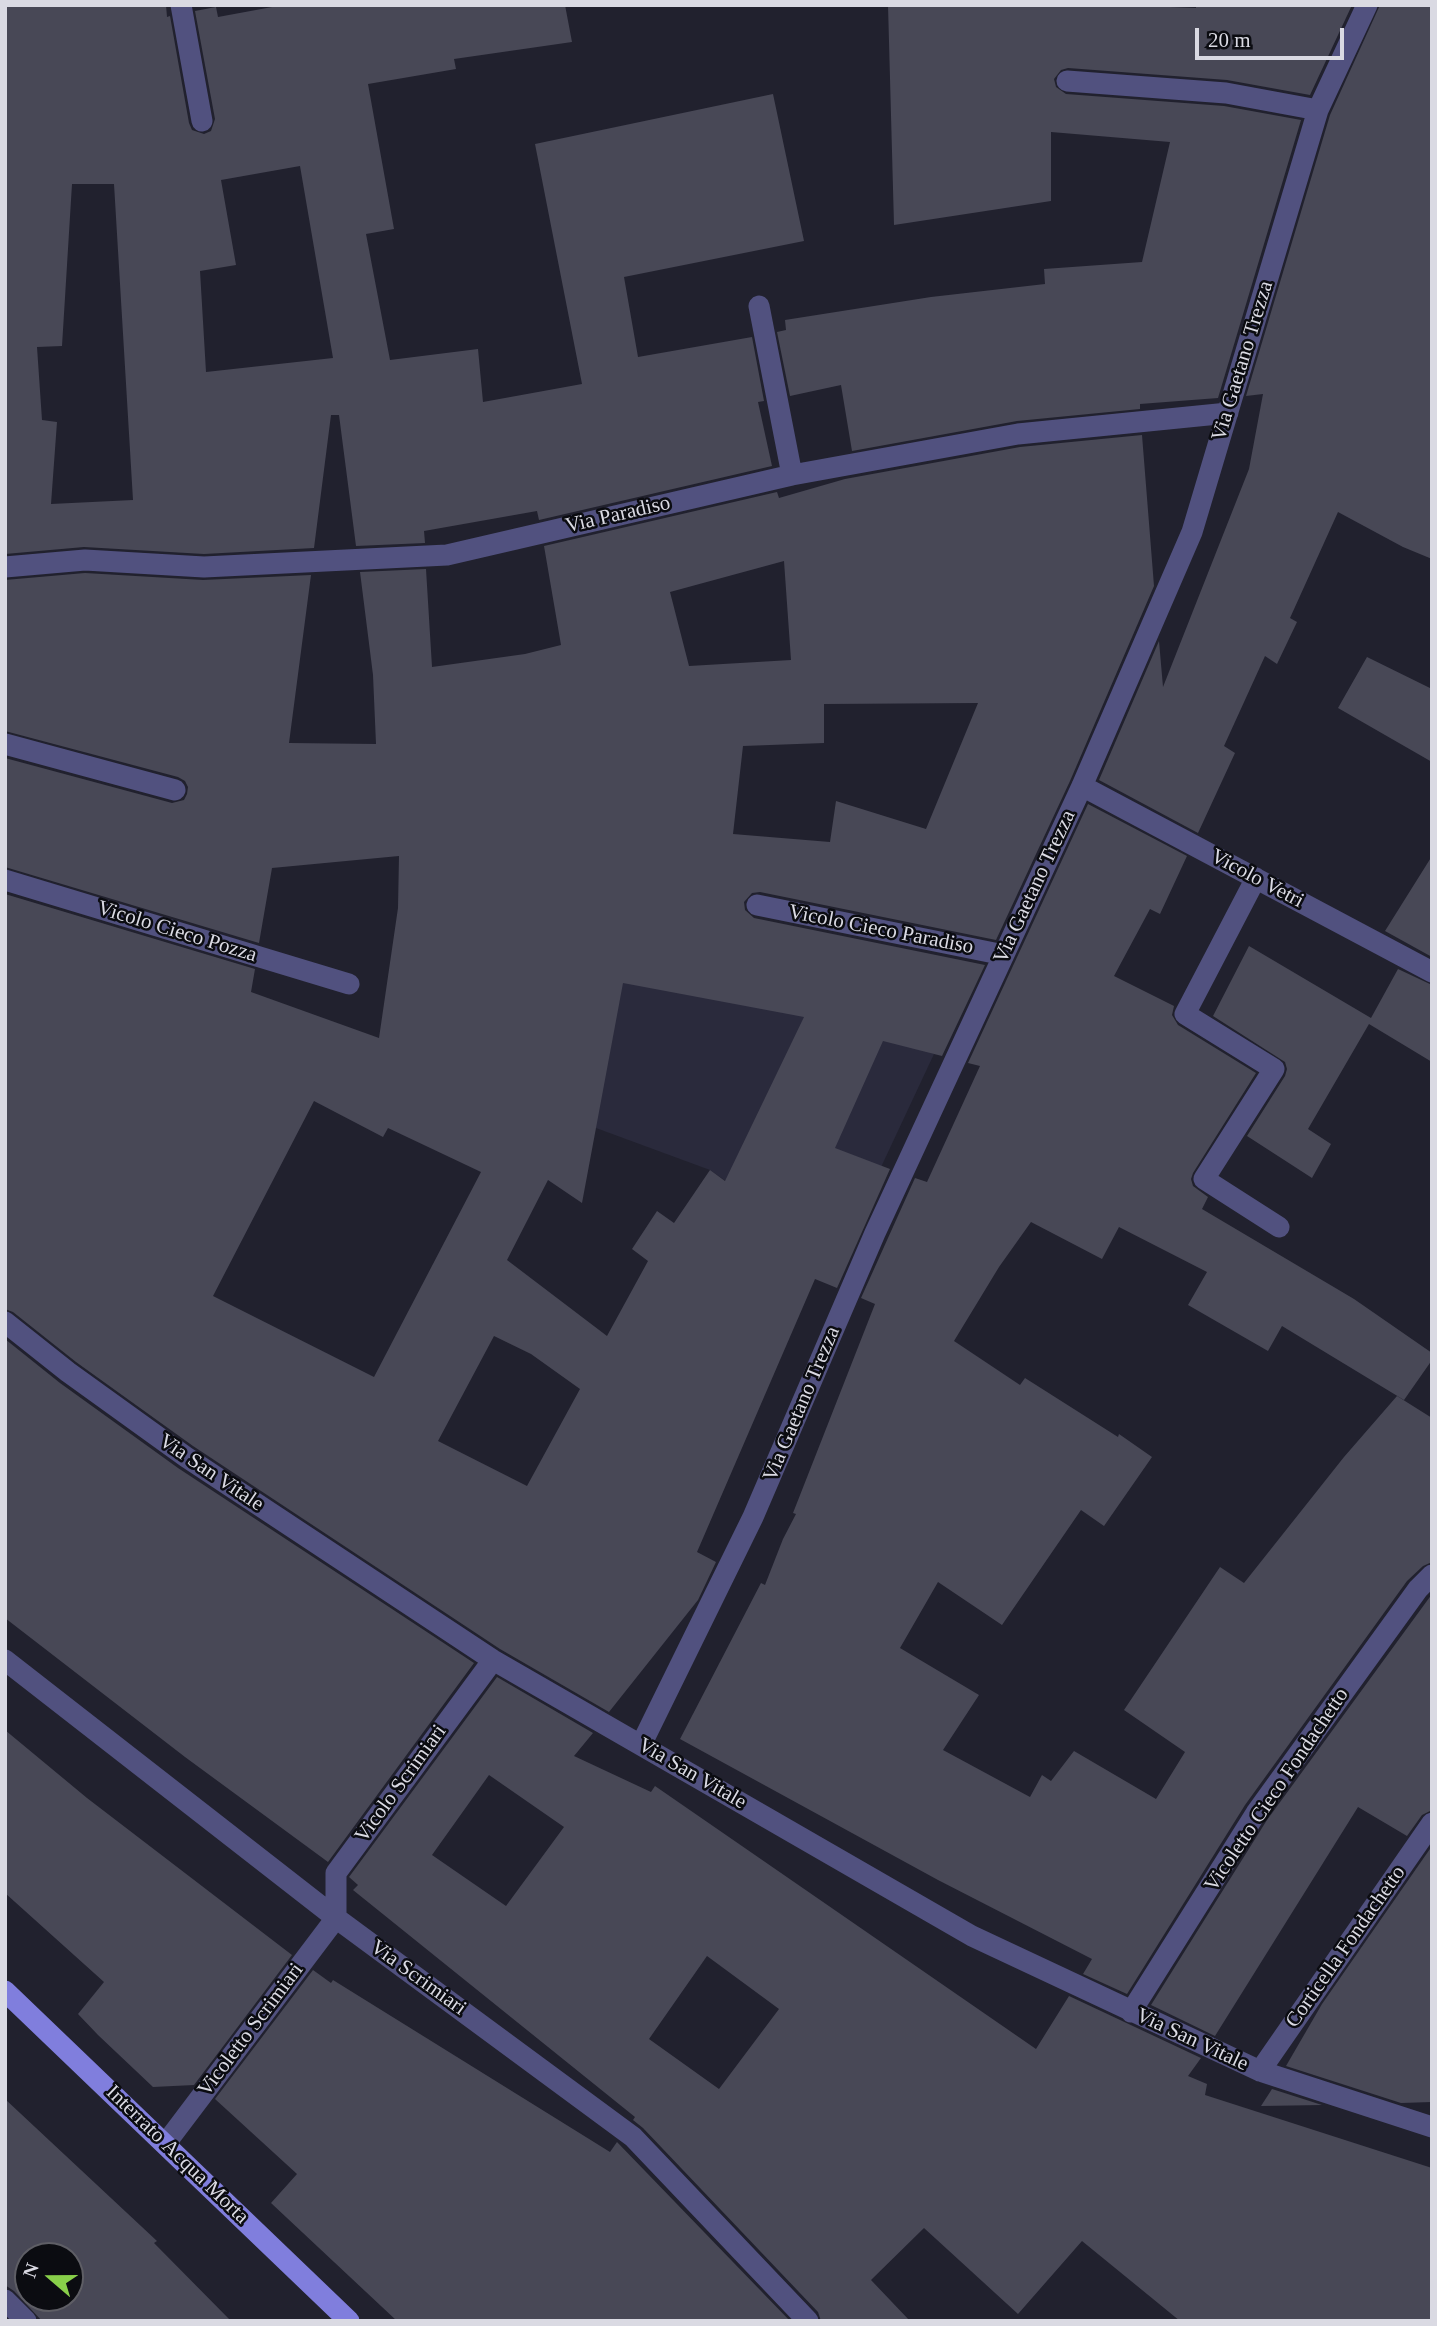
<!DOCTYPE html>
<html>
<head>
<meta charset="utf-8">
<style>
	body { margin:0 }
	#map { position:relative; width:1437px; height:2326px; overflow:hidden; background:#21212e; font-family:"Times New Roman",serif }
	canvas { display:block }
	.frame { position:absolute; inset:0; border:7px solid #dadae3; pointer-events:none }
	.north { position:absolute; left:14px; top:2242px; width:70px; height:70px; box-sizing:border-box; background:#0b0c11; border:2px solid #5e5e65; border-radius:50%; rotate:290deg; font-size:19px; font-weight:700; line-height:28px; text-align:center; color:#dadae3 }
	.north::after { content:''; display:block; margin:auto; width:24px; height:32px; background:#88cf4a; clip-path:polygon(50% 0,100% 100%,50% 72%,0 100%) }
	.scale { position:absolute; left:1195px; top:28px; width:149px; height:32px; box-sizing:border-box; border:4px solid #dadae3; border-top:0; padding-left:9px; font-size:21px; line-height:24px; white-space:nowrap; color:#dadae3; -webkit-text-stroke:5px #0b0c11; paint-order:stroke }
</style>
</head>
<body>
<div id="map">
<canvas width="1437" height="2326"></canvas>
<div class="frame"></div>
<div class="north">N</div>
<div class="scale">20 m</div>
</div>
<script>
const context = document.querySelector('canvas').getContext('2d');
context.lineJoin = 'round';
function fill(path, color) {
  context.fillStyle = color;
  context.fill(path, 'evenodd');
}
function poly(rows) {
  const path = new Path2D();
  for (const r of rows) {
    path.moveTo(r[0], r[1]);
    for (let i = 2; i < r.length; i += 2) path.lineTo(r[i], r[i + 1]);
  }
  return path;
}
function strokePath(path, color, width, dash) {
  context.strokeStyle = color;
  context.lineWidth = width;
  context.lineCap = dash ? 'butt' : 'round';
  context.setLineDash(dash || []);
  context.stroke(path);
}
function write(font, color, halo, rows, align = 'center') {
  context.font = font + ' "Times New Roman",serif';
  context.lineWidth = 5;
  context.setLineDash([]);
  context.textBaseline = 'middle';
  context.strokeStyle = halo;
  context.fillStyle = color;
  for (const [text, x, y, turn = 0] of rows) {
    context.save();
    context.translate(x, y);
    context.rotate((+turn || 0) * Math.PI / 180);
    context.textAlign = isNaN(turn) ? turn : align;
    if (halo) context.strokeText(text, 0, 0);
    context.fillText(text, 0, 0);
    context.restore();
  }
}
fill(poly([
	[498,896,934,1054,845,1244,767,1210,710,1170,596,1128]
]), '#2a2a3c');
fill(poly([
	[5,5,166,5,167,17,170,16,189,123,192,130,204,134,211,131,215,119,195,11,216,7,218,17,283,5,565,5,572,42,454,59,456,69,368,84,394,229,366,234,390,360,478,349,483,402,582,384,535,144,773,94,804,241,624,277,638,357,752,337,764,401,758,402,772,466,539,520,537,511,424,531,425,543,356,546,339,415,331,415,314,548,204,554,84,547,5,554],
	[300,166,333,358,206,372,200,271,236,265,221,180],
	[72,184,114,184,133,500,51,504,57,422,42,420,37,347,62,346],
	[888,5,1120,5,1196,8,1196,5,1352,5,1310,95,1227,80,1068,68,1061,70,1054,79,1056,87,1066,94,1224,106,1301,120,1218,398,1140,404,1140,409,1017,421,852,451,841,385,790,396,777,332,786,330,785,320,931,297,1045,284,1044,269,1142,262,1170,142,1051,132,1051,201,894,225],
	[1380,5,1432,5,1432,559,1403,547,1338,512,1290,618,1297,622,1277,664,1265,656,1224,746,1235,753,1198,833,1099,780,1159,641,1163,687,1249,469,1263,394,1246,396,1330,115],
	[1142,435,1154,586,1070,781,996,940,760,892,752,893,744,902,745,910,754,918,985,965,942,1056,883,1041,835,1148,890,1169,837,1288,815,1279,697,1552,716,1562,698,1600,609,1712,500,1649,193,1446,76,1362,13,1312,5,1309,5,894,255,969,251,992,379,1038,398,908,399,856,272,868,259,943,5,867,5,758,172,803,184,800,187,794,188,787,185,781,178,777,5,731,5,580,85,573,203,580,311,575,289,743,376,744,373,675,360,572,426,569,432,667,525,654,561,645,544,546,777,492,779,498,845,479,1020,447],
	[784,561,791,660,689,666,670,592],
	[978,703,926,829,836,801,830,842,733,834,743,746,824,743,824,704],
	[623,983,804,1017,725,1181,710,1170,674,1223,657,1211,632,1249,648,1261,607,1336,507,1260,548,1180,582,1203],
	[314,1101,383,1137,388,1128,481,1172,374,1377,213,1296],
	[494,1336,531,1354,580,1389,527,1486,438,1441],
	[1367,657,1432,689,1432,762,1338,708],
	[1088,804,1187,856,1160,914,1150,909,1114,976,1174,1006,1172,1015,1178,1025,1256,1073,1193,1173,1191,1179,1193,1186,1208,1197,1202,1209,1354,1299,1432,1353,1432,1360,1404,1400,1282,1326,1268,1351,1188,1305,1207,1272,1119,1227,1102,1259,1031,1222,999,1267,954,1341,1020,1385,1025,1378,1118,1437,1119,1434,1152,1457,1104,1526,1081,1510,1002,1625,938,1582,900,1648,979,1695,943,1750,1030,1797,1042,1775,1051,1781,1074,1751,1156,1799,1185,1752,1124,1710,1220,1567,1244,1583,1344,1457,1397,1396,1432,1418,1432,1562,1423,1566,1407,1581,1245,1805,1127,1994,1083,1974,1092,1959,938,1880,680,1739,761,1583,765,1585,783,1539,796,1514,793,1513,875,1304,861,1298,915,1178,927,1182,980,1066,968,1063],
	[1432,856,1432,957,1385,931],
	[1249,946,1371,1018,1398,969,1432,985,1432,1062,1369,1024,1308,1129,1331,1144,1312,1178,1247,1136,1285,1076,1287,1069,1285,1062,1213,1016],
	[5,1339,60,1383,178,1468,474,1663,328,1862,185,1757,5,1618],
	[1432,1594,1432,1810,1422,1815,1407,1836,1358,1807,1215,2036,1151,2005,1267,1820],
	[497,1677,593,1733,574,1756,651,1792,655,1786,1036,2049,1069,1996,1201,2058,1188,2076,1207,2084,1205,2095,1432,2168,1432,2321,1180,2321,1082,2241,1018,2314,924,2228,871,2280,910,2321,821,2321,818,2312,643,2128,633,2120,635,2117,353,1890,358,1885,349,1877],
	[489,1775,564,1827,506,1906,432,1855],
	[707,1956,779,2009,719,2089,649,2039],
	[5,1730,87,1798,292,1955,194,2085,153,2087,98,2035,78,2014,104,1982,5,1893],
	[1432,1846,1432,2102,1401,2103,1286,2066,1322,2004],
	[313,1970,331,1983,333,1980,610,2152,617,2142,790,2321,397,2321,271,2203,297,2174,215,2099],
	[1272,2089,1322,2105,1261,2106],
	[5,2099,157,2241,154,2243,231,2321,42,2321,14,2291,5,2285],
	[28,2256,70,2256,70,2298,28,2298]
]), '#484856');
strokePath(poly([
	[181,5,202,121],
	[1067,81,1226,93,1318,110],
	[759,306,792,475],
	[5,567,85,560,204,567,447,555,792,475,1018,434,1228,413],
	[5,744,175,790],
	[1082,786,1432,972],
	[1256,878,1185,1014,1274,1069,1204,1179,1279,1227],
	[5,880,349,984],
	[757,905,1004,955],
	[5,1322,68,1372,186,1457,493,1660,972,1936,1260,2071,1432,2127],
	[5,1660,336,1918,633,2137,808,2321],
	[641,1745,753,1517,875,1233,1082,786,1192,532,1318,110,1367,5],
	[336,1918,336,1873,493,1660],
	[1131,2012,1256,1813,1418,1589,1432,1575],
	[1260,2071,1432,1823],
	[166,2143,336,1918],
	[5,2300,26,2321]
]), '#51517f', 21);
strokePath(poly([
	[5,1991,349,2321]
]), '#807edd', 21);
write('21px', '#dadae3', '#0b0c11', [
	["Via Gaetano Trezza",1243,361,-73],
	["Via Paradiso",618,515,-13],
	["Vicolo Vetri",1257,879,28],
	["Via Gaetano Trezza",1035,887,-65],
	["Vicolo Cieco Paradiso",881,930,11],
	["Vicolo Cieco Pozza",177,932,17],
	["Via Gaetano Trezza",802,1404,-67],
	["Via San Vitale",211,1473,34],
	["Via San Vitale",692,1774,30],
	["Vicolo Scrimiari",401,1784,-54],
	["Vicoletto Cieco Fondachetto",1277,1790,-56],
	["Corticella Fondachetto",1346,1947,-55],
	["Via Scrimiari",418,1978,36],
	["Vicoletto Scrimiari",251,2030,-53],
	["Via San Vitale",1192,2040,25],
	["Interrato Acqua Morta",177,2155,44]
]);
</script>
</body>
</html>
